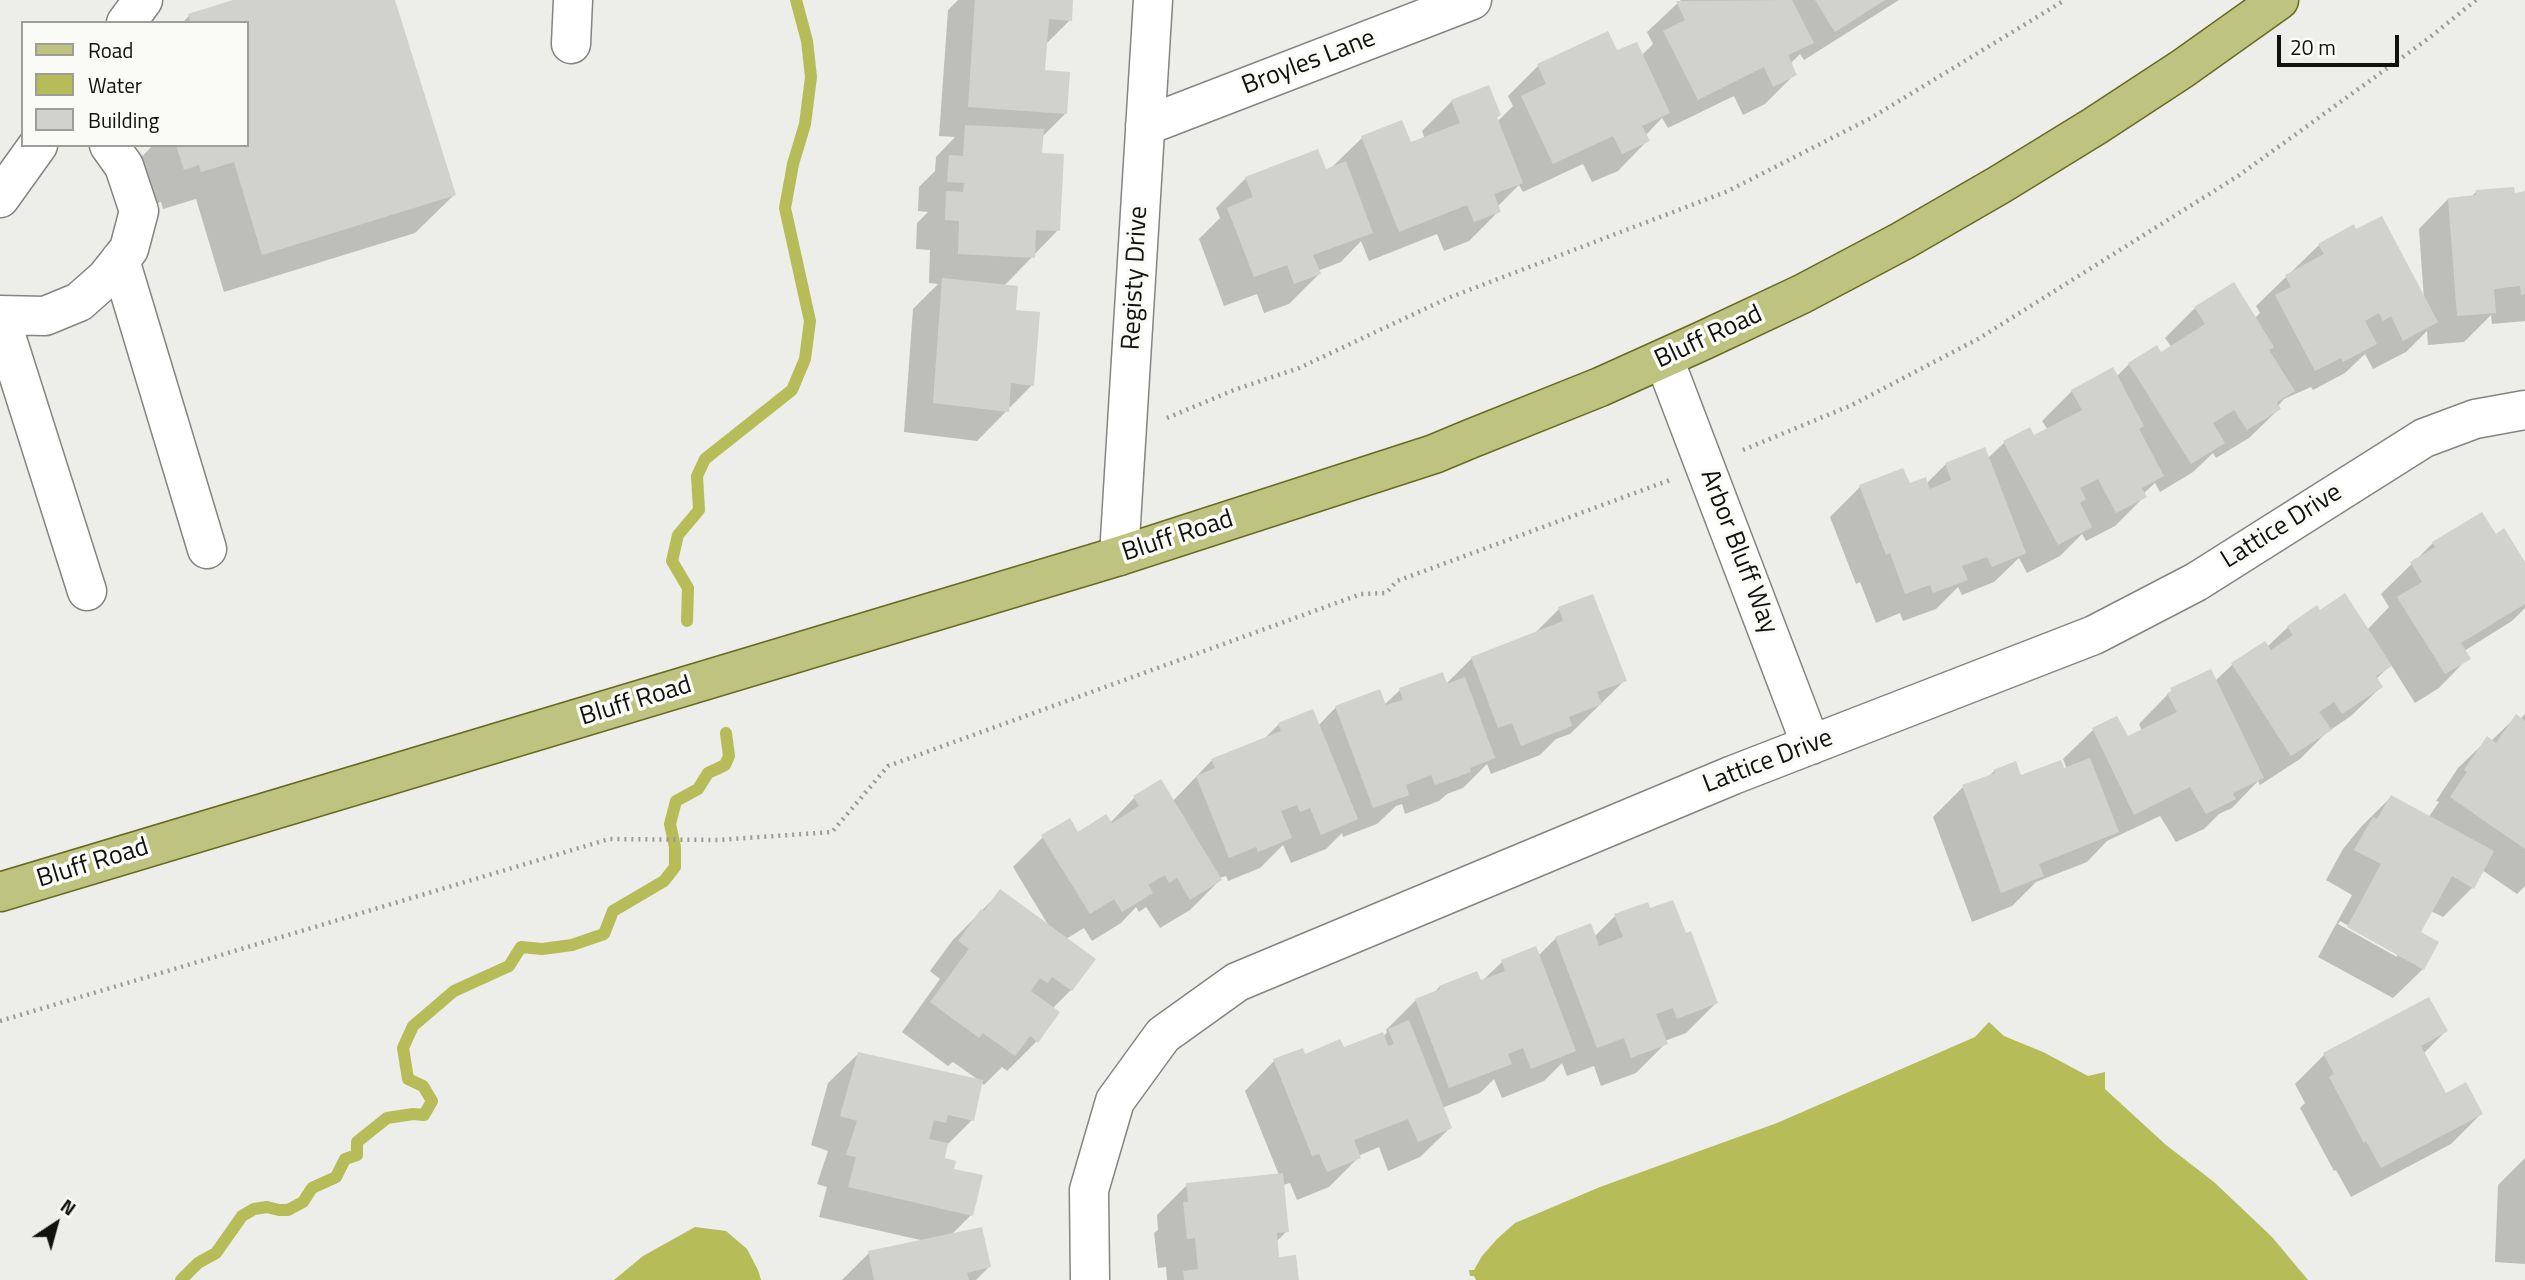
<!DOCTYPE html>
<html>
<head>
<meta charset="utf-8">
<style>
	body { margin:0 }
	#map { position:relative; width:2525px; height:1280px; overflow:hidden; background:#edede9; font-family:"Titillium Web",sans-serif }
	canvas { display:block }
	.legend { position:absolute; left:21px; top:21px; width:228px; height:126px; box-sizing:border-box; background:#fafbf6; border:2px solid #9d9e9a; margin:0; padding:9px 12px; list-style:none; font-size:21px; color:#111210 }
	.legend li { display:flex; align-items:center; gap:14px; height:35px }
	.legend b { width:35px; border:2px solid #9d9e9a }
	.north { position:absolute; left:21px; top:1189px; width:70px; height:70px; -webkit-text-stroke:5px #fafbf6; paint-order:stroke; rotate:36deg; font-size:19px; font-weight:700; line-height:28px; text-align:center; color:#111210 }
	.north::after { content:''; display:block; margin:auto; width:24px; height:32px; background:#111210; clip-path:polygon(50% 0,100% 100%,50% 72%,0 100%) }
	.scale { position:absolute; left:2277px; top:35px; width:122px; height:32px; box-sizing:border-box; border:4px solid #111210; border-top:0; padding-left:9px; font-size:21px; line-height:24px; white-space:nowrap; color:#111210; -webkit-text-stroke:5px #fafbf6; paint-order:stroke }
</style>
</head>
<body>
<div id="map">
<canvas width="2525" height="1280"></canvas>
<ul class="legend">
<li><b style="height:9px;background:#bfc380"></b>Road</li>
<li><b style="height:19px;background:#b5bc58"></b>Water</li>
<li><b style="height:19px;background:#d1d2ce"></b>Building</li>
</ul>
<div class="north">N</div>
<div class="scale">20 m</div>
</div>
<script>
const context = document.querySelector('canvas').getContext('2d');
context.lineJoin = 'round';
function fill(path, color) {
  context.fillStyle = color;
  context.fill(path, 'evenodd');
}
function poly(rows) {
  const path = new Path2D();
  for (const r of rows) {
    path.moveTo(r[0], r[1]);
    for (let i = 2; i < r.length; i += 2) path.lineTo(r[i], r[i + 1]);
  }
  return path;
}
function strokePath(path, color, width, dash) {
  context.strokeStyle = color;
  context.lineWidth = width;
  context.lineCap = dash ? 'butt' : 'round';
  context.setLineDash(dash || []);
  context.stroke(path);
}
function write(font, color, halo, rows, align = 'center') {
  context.font = font + ' "Titillium Web",sans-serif';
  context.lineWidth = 7;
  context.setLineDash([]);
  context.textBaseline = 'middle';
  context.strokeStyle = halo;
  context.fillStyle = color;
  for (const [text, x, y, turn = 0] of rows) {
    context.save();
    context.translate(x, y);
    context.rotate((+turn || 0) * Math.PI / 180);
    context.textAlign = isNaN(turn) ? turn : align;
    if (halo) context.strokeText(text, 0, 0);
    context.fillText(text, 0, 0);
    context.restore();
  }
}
fill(poly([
	[1989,1022,2004,1036,2043,1052,2088,1076,2105,1072,2105,1089,2166,1145,2214,1182,2272,1237,2308,1280,1476,1280,1474,1276,1470,1276,1469,1270,1474,1270,1482,1256,1497,1239,1515,1223,1600,1187,1777,1123,1975,1037],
	[695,1227,726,1231,747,1249,758,1270,761,1280,614,1280,643,1256]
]), '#b5bc58');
fill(poly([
	[239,0,393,0,454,195,415,233,224,292,196,199,163,209,161,202,146,207,133,166,153,145,247,145,247,23,182,23,189,16],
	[958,0,1072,0,1070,20,1045,45,1043,72,1066,113,1042,137,1040,154,1058,230,1004,286,1014,311,1032,385,977,441,904,432,913,309,938,284,929,283,930,250,916,249,917,223,928,212,918,211,919,187,935,171,936,157,955,137,939,136,948,10],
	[1681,0,1899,0,1804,60,1800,54,1790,64,1795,74,1765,104,1743,115,1734,96,1668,128,1662,118,1645,136,1647,141,1618,171,1592,182,1583,164,1523,192,1519,185,1497,207,1499,211,1469,241,1444,251,1437,234,1369,261,1361,241,1341,262,1317,271,1319,274,1289,304,1264,313,1257,294,1224,306,1199,239,1220,218,1216,208,1246,178,1325,172,1332,167,1362,138,1410,144,1425,139,1422,131,1452,101,1499,115,1496,118,1497,122,1513,106,1508,96,1538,66,1616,53,1641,56,1653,44,1647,32],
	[2476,192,2513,195,2525,193,2525,321,2492,324,2491,315,2464,342,2428,345,2427,331,2406,352,2373,369,2365,354,2345,373,2313,390,2311,387,2284,399,2278,406,2279,409,2249,438,2216,458,2213,453,2193,472,2160,492,2155,483,2143,494,2145,496,2115,526,2086,541,2082,534,2060,556,2027,573,2019,558,1994,582,1962,595,1958,587,1936,609,1903,621,1900,613,1876,623,1860,582,1856,584,1830,517,1860,487,1927,483,1946,464,1988,458,2004,443,2029,430,2033,438,2048,430,2042,421,2072,391,2116,377,2129,364,2161,354,2172,348,2165,338,2195,308,2254,319,2260,313,2256,306,2319,245,2424,300,2419,229,2448,199,2471,197],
	[2495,536,2525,565,2525,608,2512,621,2464,651,2468,658,2439,688,2415,703,2391,665,2376,679,2381,687,2351,716,2326,733,2300,759,2260,785,2258,781,2232,808,2219,814,2204,829,2176,842,2160,816,2107,841,2087,862,2036,882,2012,906,1972,922,1933,817,1963,787,1988,777,1994,771,2020,777,2067,769,2063,759,2093,730,2117,718,2127,738,2142,731,2139,724,2172,690,2215,681,2232,665,2264,643,2267,647,2288,627,2317,608,2319,612,2367,630,2389,607,2381,594,2433,543],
	[1559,609,1625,680,1570,734,1556,739,1540,755,1491,774,1487,764,1463,788,1447,794,1439,801,1405,814,1402,804,1396,806,1377,824,1343,837,1342,833,1326,849,1291,863,1283,845,1260,868,1228,881,1226,876,1219,878,1220,880,1190,910,1160,928,1146,907,1139,912,1136,907,1121,923,1092,941,1084,928,1066,939,1071,990,1053,1008,1037,1041,1007,1071,1002,1067,984,1085,981,1082,972,1120,946,1146,943,1160,952,1170,971,1215,951,1235,989,1267,976,1280,842,1280,869,1253,925,1241,819,1217,827,1187,817,1184,828,1151,811,1145,828,1083,858,1054,980,1081,953,1062,948,1066,902,1032,940,979,930,971,952,941,1000,892,1050,928,1013,867,1043,837,1077,834,1110,823,1134,798,1172,802,1212,760,1263,740,1279,724,1318,726,1336,707,1384,705,1400,690,1441,675,1445,685,1472,658,1534,634],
	[2525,714,2525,886,2517,894,2482,870,2473,887,2443,917,2431,911,2419,933,2423,969,2393,998,2318,957,2352,895,2326,880,2343,849,2361,827,2391,797,2428,818,2439,802,2436,801,2458,768,2488,739,2491,741,2516,717,2520,719],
	[2340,921,2397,953,2397,957,2338,924],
	[1615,916,1716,1003,1686,1033,1665,1041,1666,1043,1636,1073,1601,1086,1594,1066,1567,1076,1562,1063,1544,1081,1502,1098,1494,1079,1480,1093,1442,1108,1450,1128,1420,1157,1388,1171,1379,1147,1358,1156,1359,1157,1329,1187,1297,1200,1290,1183,1283,1185,1287,1231,1276,1242,1277,1259,1297,1280,1167,1280,1166,1267,1158,1268,1154,1233,1158,1230,1157,1215,1187,1185,1279,1175,1245,1091,1274,1061,1343,1050,1383,1037,1387,1032,1386,1030,1416,1000,1433,994,1439,987,1482,981,1502,962,1538,956,1556,938,1594,937],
	[2446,1031,2424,1053,2446,1096,2481,1114,2451,1144,2351,1197,2336,1170,2334,1171,2300,1108,2305,1103,2295,1084,2324,1055],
	[2525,1158,2525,1264,2495,1262,2498,1185]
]), '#0003');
strokePath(poly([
	[687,621,688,588,672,561,678,535,699,510,697,476,705,459,792,390,805,359,810,321,785,208,793,164,805,124,811,77,807,41,796,0],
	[181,1280,198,1263,216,1253,242,1216,254,1209,267,1207,279,1210,288,1210,303,1202,312,1188,336,1177,345,1159,357,1155,357,1142,387,1118,413,1114,424,1115,432,1101,423,1086,408,1079,403,1048,413,1026,454,991,509,966,521,947,542,949,572,945,604,934,613,911,664,881,675,867,675,847,670,824,676,801,698,789,708,773,725,765,729,756,726,733]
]), '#b5bc58', 12);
fill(poly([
	[233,0,395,0,456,195,262,255,234,162,201,172,199,165,184,170,176,145,247,145,247,23,191,23,188,14],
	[975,0,1073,0,1072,21,1049,19,1045,70,1070,72,1067,114,968,107],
	[1792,0,1814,43,1788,55,1797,75,1773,87,1764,67,1698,100,1663,31,1685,20,1676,1],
	[1815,0,1885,0,1835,32],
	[1608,31,1617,50,1637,42,1670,113,1642,126,1650,141,1622,154,1613,136,1553,164,1521,96,1546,84,1537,64],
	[1489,85,1501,115,1497,117,1523,183,1494,194,1501,212,1474,222,1467,205,1399,232,1361,136,1402,120,1411,142,1460,123,1451,100],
	[965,125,1044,129,1042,153,1064,154,1060,231,1036,230,1035,258,958,254,959,221,945,220,946,191,963,192,964,183,947,182,949,155,963,156],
	[1318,149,1326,169,1346,161,1373,233,1313,255,1321,274,1294,284,1287,265,1254,277,1227,208,1253,197,1245,177],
	[2514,187,2515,193,2525,191,2525,294,2521,295,2520,286,2494,289,2496,313,2457,316,2448,198,2476,195,2476,190],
	[2382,216,2438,322,2403,341,2391,316,2383,321,2379,313,2365,321,2377,344,2343,362,2341,358,2315,371,2275,295,2291,287,2285,275,2324,254,2318,244,2354,224,2356,229],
	[942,278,1018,286,1016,310,1040,312,1034,386,1011,383,1009,412,933,403],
	[2234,282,2274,347,2269,350,2295,391,2277,402,2281,409,2247,430,2234,410,2213,423,2225,443,2191,464,2128,363,2157,345,2161,352,2205,324,2194,307],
	[2113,367,2144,426,2139,429,2164,476,2142,488,2147,497,2116,513,2098,479,2080,488,2086,499,2080,503,2092,527,2058,545,2003,441,2030,427,2034,435,2082,410,2071,390],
	[1985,447,2026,553,1992,567,1987,557,1962,566,1968,580,1933,593,1930,585,1905,594,1890,553,1886,555,1859,485,1903,468,1910,483,1926,477,1930,489,1951,480,1945,463],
	[2482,512,2496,534,2504,528,2525,562,2525,604,2461,643,2471,659,2445,674,2397,597,2422,582,2410,562,2435,547,2432,542],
	[2345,593,2392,666,2376,676,2383,687,2342,714,2334,702,2319,712,2332,730,2291,756,2231,663,2265,641,2271,650,2293,635,2287,626,2317,605,2320,610],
	[1593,594,1627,681,1597,692,1602,704,1569,717,1572,726,1521,746,1512,723,1498,728,1471,657,1563,621,1558,607],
	[2211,669,2264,778,2235,792,2233,794,2236,799,2206,814,2190,787,2134,815,2092,728,2117,716,2128,736,2177,712,2167,693,2172,691,2170,688],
	[1443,672,1447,684,1465,677,1495,758,1470,768,1471,772,1435,785,1431,775,1406,785,1409,795,1373,808,1335,706,1380,689,1386,705,1403,700,1399,688],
	[1313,709,1358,819,1321,835,1310,808,1300,812,1297,805,1281,811,1292,838,1258,852,1256,847,1229,858,1196,776,1215,768,1211,759,1281,731,1278,723],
	[2516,714,2525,721,2525,849,2450,797,2467,772,2464,770,2487,736,2496,743],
	[2090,758,2119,832,2039,864,2044,876,2001,893,1962,785,1995,773,1993,770,2016,761,2021,775,2061,760,2064,768],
	[1161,779,1222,880,1190,900,1177,878,1169,883,1165,875,1148,885,1153,893,1122,912,1114,899,1090,914,1041,835,1070,818,1078,832,1106,814,1112,823,1139,806,1133,796],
	[2391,795,2494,851,2474,889,2452,876,2421,932,2439,942,2424,970,2347,927,2381,864,2354,850,2373,817,2377,819],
	[1000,889,1096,959,1072,991,1052,977,1048,983,1040,978,1031,991,1060,1012,1038,1043,1030,1036,1015,1056,983,1033,979,1038,930,1002,969,949,958,941,981,909,984,911],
	[1673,900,1686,933,1691,931,1718,1003,1677,1019,1673,1008,1656,1014,1668,1044,1631,1058,1624,1038,1597,1048,1555,937,1591,923,1599,946,1623,937,1614,914,1648,902,1650,908],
	[1536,946,1576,1051,1531,1069,1523,1048,1508,1054,1512,1064,1449,1088,1415,999,1440,989,1439,986,1477,971,1481,980,1505,971,1501,960],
	[2429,997,2448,1031,2421,1046,2446,1093,2466,1082,2483,1114,2381,1168,2366,1141,2364,1143,2329,1077,2334,1074,2323,1053],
	[1409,1020,1452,1128,1418,1142,1408,1119,1354,1140,1361,1158,1327,1172,1319,1154,1312,1156,1273,1059,1303,1048,1305,1054,1340,1039,1344,1047,1383,1032,1388,1046,1394,1044,1388,1029],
	[858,1052,983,1080,974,1121,948,1115,946,1123,934,1120,929,1139,948,1143,945,1158,956,1161,954,1169,983,1175,973,1216,848,1187,856,1157,846,1155,857,1121,840,1116],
	[1283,1173,1289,1232,1277,1233,1279,1257,1296,1255,1299,1280,1184,1280,1183,1271,1198,1269,1195,1238,1187,1239,1183,1202,1188,1202,1186,1183],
	[982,1227,991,1267,967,1273,969,1280,874,1280,868,1251]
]), '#d1d2ce');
const minor = poly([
	[126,23,143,0],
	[571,44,573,0],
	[1145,126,1472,0],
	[0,198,38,145],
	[120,260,207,549],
	[0,315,45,316,79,302,106,278,129,249,139,211,124,166,109,145],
	[0,317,87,591],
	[1664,359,1811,745],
	[1119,556,1153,0],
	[1090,1280,1089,1190,1115,1101,1163,1035,1237,982,1733,775,2094,635,2196,582,2424,438,2475,419,2525,410]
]);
const major = poly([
	[0,892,1119,556,1434,454,1470,439,1600,387,1702,341,1802,294,1902,241,1999,185,2095,126,2182,69,2279,0]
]);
strokePath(minor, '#848581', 41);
strokePath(major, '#676b22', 41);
strokePath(poly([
	[1167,418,1234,390,1299,368,1448,298,1728,191,1871,118,2065,0],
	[1743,450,1852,405,1978,339,2238,176,2429,38,2476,0],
	[0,1021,609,839,718,840,832,832,888,766,1361,594,1386,593,1397,581,1670,480]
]), '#9a9b98', 4.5, [2, 5]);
strokePath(minor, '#fff', 38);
strokePath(major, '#bfc380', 38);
write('26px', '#111210', '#fafbf6', [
	["Broyles Lane",1309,63,-21],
	["Registy Drive",1136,278,-87],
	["Bluff Road",1709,338,-25],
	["Lattice Drive",2282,527,-32],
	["Bluff Road",1178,537,-18],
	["Arbor Bluff Way",1738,552,69],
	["Bluff Road",636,702,-17],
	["Lattice Drive",1768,762,-21],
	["Bluff Road",93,864,-17]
]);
</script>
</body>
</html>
